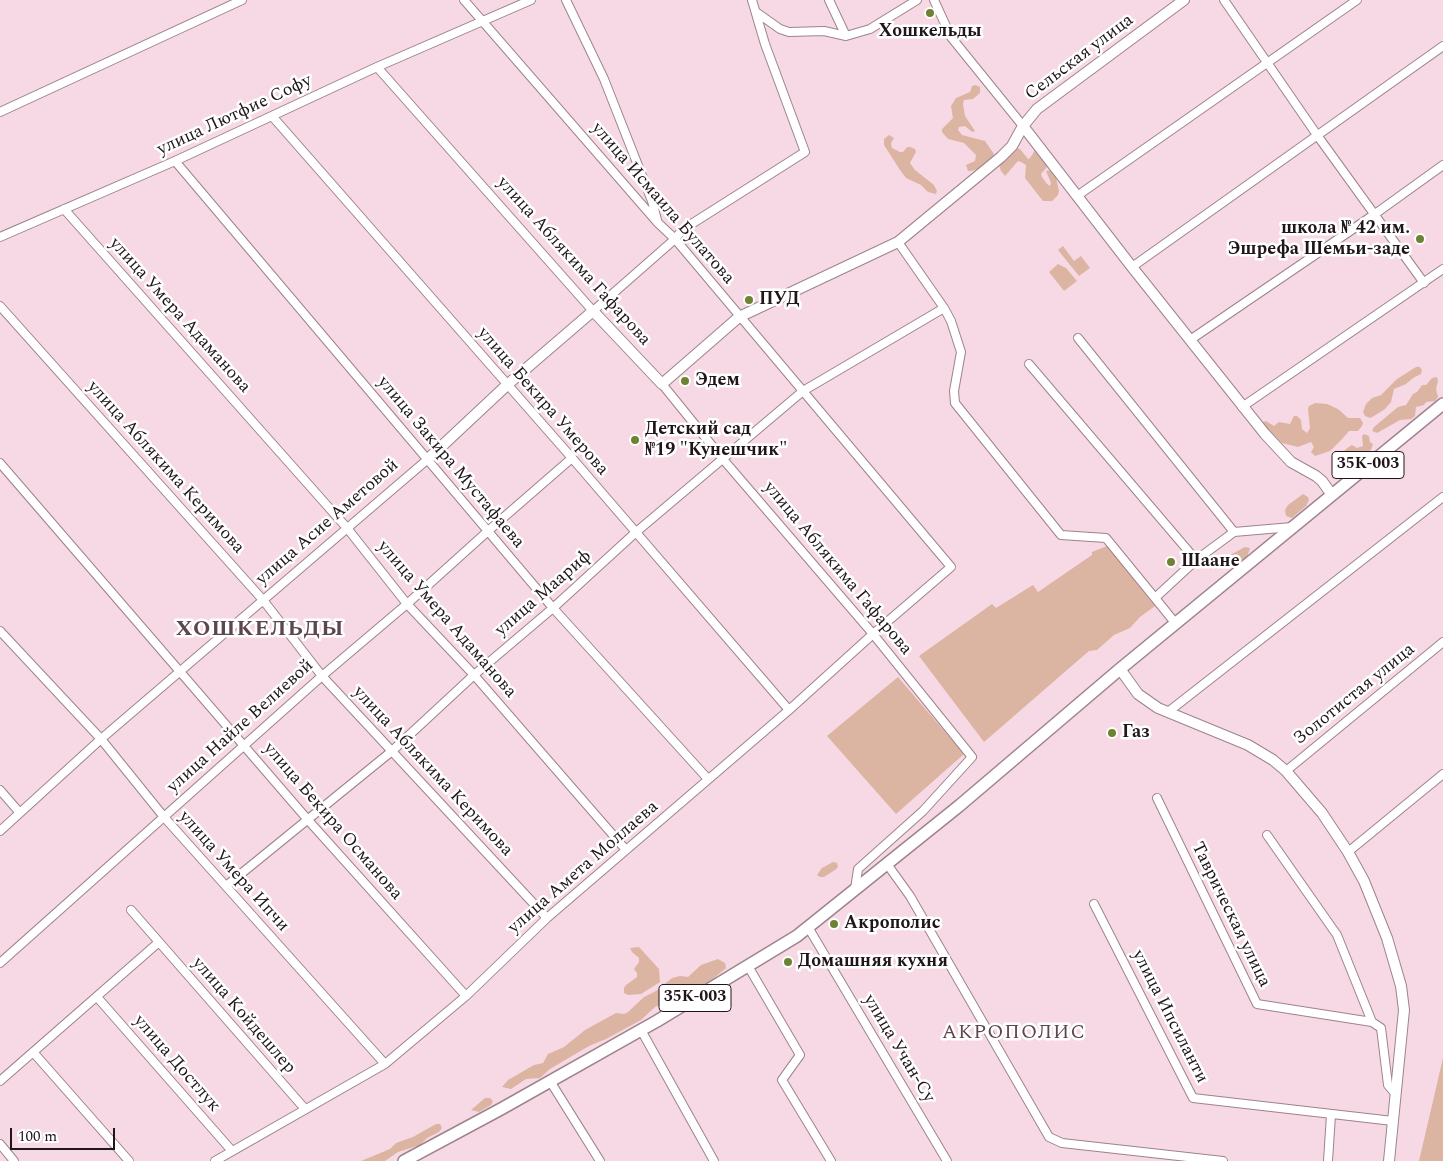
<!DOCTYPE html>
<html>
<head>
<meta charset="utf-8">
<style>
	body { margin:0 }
	#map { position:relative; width:1443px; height:1161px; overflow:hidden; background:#f6d9e4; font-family:Spectral,serif }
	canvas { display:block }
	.scale { position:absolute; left:10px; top:1128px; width:105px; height:22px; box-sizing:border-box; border:2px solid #20161a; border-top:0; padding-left:6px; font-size:15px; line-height:18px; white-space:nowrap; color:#20161a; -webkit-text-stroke:4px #fff; paint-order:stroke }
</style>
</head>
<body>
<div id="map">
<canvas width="1443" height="1161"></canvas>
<div class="scale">100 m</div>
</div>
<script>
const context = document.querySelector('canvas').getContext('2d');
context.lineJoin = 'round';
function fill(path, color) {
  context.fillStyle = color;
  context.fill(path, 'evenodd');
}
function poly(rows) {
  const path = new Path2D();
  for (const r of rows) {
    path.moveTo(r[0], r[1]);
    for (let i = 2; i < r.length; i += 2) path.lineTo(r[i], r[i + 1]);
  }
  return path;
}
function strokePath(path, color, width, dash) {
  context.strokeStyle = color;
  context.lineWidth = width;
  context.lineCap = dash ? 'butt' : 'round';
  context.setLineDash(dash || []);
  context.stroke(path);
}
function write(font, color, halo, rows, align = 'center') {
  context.font = font + ' Spectral,serif';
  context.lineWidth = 5;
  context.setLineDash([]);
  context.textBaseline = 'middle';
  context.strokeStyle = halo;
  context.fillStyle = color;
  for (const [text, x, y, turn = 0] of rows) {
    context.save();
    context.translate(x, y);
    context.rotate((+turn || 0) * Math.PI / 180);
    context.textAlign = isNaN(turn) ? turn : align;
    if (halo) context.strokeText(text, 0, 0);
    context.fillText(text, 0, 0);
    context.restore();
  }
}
fill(poly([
	[975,85,980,87,980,93,973,99,964,100,963,104,965,116,975,131,972,132,965,126,959,127,958,130,962,135,985,141,994,154,991,159,978,169,971,171,968,171,966,165,975,161,976,155,964,143,948,139,942,132,942,129,953,118,951,106,956,98,970,92,972,86],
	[889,135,894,138,891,143,892,148,900,152,903,152,907,147,910,147,915,149,916,152,910,163,915,170,934,185,937,191,936,194,928,192,921,185,906,178,900,170,884,145,884,139],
	[1017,148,1020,149,1028,159,1030,158,1035,150,1038,152,1046,164,1047,167,1041,174,1042,177,1047,184,1050,186,1051,183,1046,171,1051,170,1056,178,1059,191,1058,195,1052,201,1043,201,1039,196,1025,178,1026,165,1021,162,1018,161,1005,176,1001,171,999,165],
	[1063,246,1074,261,1081,256,1090,268,1079,276,1058,250],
	[1058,264,1066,268,1077,281,1064,291,1049,272],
	[1416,367,1420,367,1422,370,1421,374,1413,378,1406,384,1394,389,1391,402,1385,409,1374,416,1370,418,1365,416,1363,412,1366,404,1372,398,1381,395,1397,379],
	[1437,377,1438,381,1436,389,1438,397,1435,401,1426,402,1424,405,1416,407,1415,416,1411,419,1400,420,1377,433,1372,431,1374,427,1398,407,1406,405,1413,394,1417,392,1422,385,1426,385,1432,378],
	[1315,403,1327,404,1338,409,1348,418,1360,418,1363,423,1362,426,1358,431,1349,431,1343,438,1330,451,1315,456,1311,452,1314,447,1311,442,1298,447,1282,443,1263,425,1263,422,1266,421,1274,426,1279,422,1290,424,1294,416,1297,416,1301,420,1302,429,1307,433,1310,428,1308,409,1309,406],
	[1364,434,1369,436,1370,442,1373,444,1371,450,1361,456,1352,455,1347,460,1338,463,1336,460,1346,449,1352,445,1357,448,1363,446,1362,436],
	[1303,494,1308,497,1309,500,1306,506,1292,518,1286,516,1285,510,1288,505],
	[1107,546,1155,606,1140,617,1130,628,1114,635,1097,650,1089,651,1082,657,984,742,919,656,992,604,996,608,1033,585,1038,592,1092,555,1092,552],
	[1245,547,1250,548,1247,557,1234,565,1232,565,1226,561,1226,558,1228,556],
	[898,677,964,754,896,814,827,736],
	[833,862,837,863,838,867,835,870,824,877,820,877,817,875,822,868],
	[639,947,659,969,660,982,641,994,628,995,624,993,624,988,626,985,637,977,637,973,634,969,639,962,639,958,632,952,630,948],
	[718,959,725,963,726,968,709,982,655,1007,641,1020,606,1039,589,1046,550,1069,540,1078,526,1079,511,1089,502,1087,508,1080,534,1065,543,1063,548,1054,564,1047,585,1030,616,1013,624,1014,628,1012,644,997,656,991,672,978,680,976,688,977,701,965],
	[1443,1058,1443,1161,1419,1161],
	[485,1098,490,1098,493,1101,491,1105,479,1112,471,1110],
	[436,1124,440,1124,442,1128,439,1132,427,1138,420,1145,398,1152,385,1161,361,1161,390,1149,396,1143,413,1137]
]), '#dcb4a2');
const street = poly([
	[566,0,604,79,652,201,657,220],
	[829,0,846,36],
	[934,0,951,37,1023,126],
	[1224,0,1317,135,1424,283],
	[756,12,780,29,789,32,824,31,846,36,870,29,917,0],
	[377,67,593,311,675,239,682,230,805,152,765,44,752,0],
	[0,112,242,0],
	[272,116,572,458,789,710],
	[175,161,553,608,708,779],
	[1077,196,1357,0],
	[64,209,347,528,407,604,474,675,626,850],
	[0,237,175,161,377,67,531,0],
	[898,242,944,308,951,321,961,352,954,391,955,403,1061,535,1106,538,1155,598],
	[1132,267,1443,46],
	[0,306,263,600,322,676,547,918],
	[1078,338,1234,532],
	[1190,340,1375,214,1443,165],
	[1029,364,1196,560],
	[662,384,722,458,873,634,972,757,923,811,858,869,855,889],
	[1242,407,1443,269],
	[0,463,308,820,466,996],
	[1176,624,1155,598,1196,560,1234,532,1292,527],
	[0,631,101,739,164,817,385,1064],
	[1168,712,1443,497],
	[1286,771,1443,642],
	[0,790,20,813],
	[1157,798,1257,1004,1372,1022,1381,1028,1388,1085,1395,1093],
	[0,831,101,739,428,459],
	[1267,835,1337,935,1372,1022],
	[1348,852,1443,774],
	[887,864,910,896,1049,1137,1062,1143,1223,1161],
	[226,886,392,751,474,675,553,608,635,533,803,391,944,308],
	[1094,904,1193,1098,1393,1121],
	[131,910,305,1109],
	[808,927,947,1161],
	[0,963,322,676,407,604,488,531,572,458],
	[748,966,800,1055,782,1080,831,1161],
	[97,997,232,1151],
	[641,1030,714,1161],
	[33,1052,129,1161],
	[0,1081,159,942],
	[550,1081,600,1161],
	[0,1144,14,1161],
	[215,1161,385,1064,466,996,547,918,789,710,873,634,951,567,675,239,657,222,464,0],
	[1328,1161,1331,1115]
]);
const secondary = poly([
	[1023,126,1132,267,1265,434,1291,462,1316,476,1322,481,1332,495],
	[428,459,507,385,593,311,662,384,739,317,898,242,1001,157,1012,146,1023,126,1037,109,1184,0],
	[1120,669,1138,694,1158,708,1248,745,1273,760,1286,771,1322,813,1348,852,1364,881,1387,938,1401,986,1404,1010,1389,1161]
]);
const primary = poly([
	[404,1161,501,1109,657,1021,797,936,959,806,1120,669,1443,404]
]);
strokePath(street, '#9d838c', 10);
strokePath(secondary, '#9d838c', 12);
strokePath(primary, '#9d838c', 14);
strokePath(street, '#fff', 8);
strokePath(secondary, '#fff', 10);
strokePath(primary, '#fff', 11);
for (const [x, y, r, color] of [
	[930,13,5,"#6e8233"],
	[1420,239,5,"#6e8233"],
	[749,300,5,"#6e8233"],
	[685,381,5,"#6e8233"],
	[635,440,5,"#6e8233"],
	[1171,562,5,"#6e8233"],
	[1112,733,5,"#6e8233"],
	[834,924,5,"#6e8233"],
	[788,962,5,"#6e8233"]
]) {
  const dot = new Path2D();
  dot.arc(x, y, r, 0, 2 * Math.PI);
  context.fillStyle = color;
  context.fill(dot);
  strokePath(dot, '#fff', 2);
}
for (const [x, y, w] of [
	[1368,465,72],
	[695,998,72]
]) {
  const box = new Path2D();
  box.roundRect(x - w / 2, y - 13.5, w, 27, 4);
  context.fillStyle = '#fff';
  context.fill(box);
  strokePath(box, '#20161a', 1);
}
write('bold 16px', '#20161a', null, [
	["35К-003",1368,465],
	["35К-003",695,998]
]);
write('bold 18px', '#20161a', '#fff', [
	["Хошкельды",930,32,"center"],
	["школа № 42 им.",1410,229,"right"],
	["Эшрефа Шемьи-заде",1410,250,"right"],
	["ПУД",759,300],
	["Эдем",695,381],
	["Детский сад",645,430],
	["№19 \"Кунешчик\"",645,451],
	["Шаане",1181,562],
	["Газ",1122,733],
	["Акрополис",844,924],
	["Домашняя кухня",798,962]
], 'left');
write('18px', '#20161a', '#fff', [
	["Сельская улица",1080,58,-37],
	["улица Лютфие Софу",235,116,-25],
	["улица Исмаила Булатова",662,204,49],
	["улица Аблякима Гафарова",573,262,48],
	["улица Умера Адаманова",179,316,48],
	["улица Бекира Умерова",542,402,49],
	["улица Закира Мустафаева",450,463,50],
	["улица Аблякима Керимова",165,468,48],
	["улица Асие Аметовой",328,523,-41],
	["улица Аблякима Гафарова",837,569,50],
	["улица Маариф",544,594,-41],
	["улица Умера Адаманова",446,620,49],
	["Золотистая улица",1355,695,-39],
	["улица Найле Велиевой",241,727,-42],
	["улица Аблякима Керимова",432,772,47],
	["улица Бекира Османова",332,822,49],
	["улица Амета Моллаева",584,868,-41],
	["улица Умера Ипчи",233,872,48],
	["Таврическая улица",1230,915,64],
	["улица Койдешлер",243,1016,49],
	["улица Ипсиланти",1169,1017,63],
	["улица Учан-Су",898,1049,59],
	["улица Достлук",176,1064,49]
]);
context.letterSpacing = '1px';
write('20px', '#5d464f', '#fff', [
	["АКРОПОЛИС",1014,1034]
]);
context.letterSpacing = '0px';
context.letterSpacing = '1px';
write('bold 22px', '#5d464f', '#fff', [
	["ХОШКЕЛЬДЫ",260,631]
]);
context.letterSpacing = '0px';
</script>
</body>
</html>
